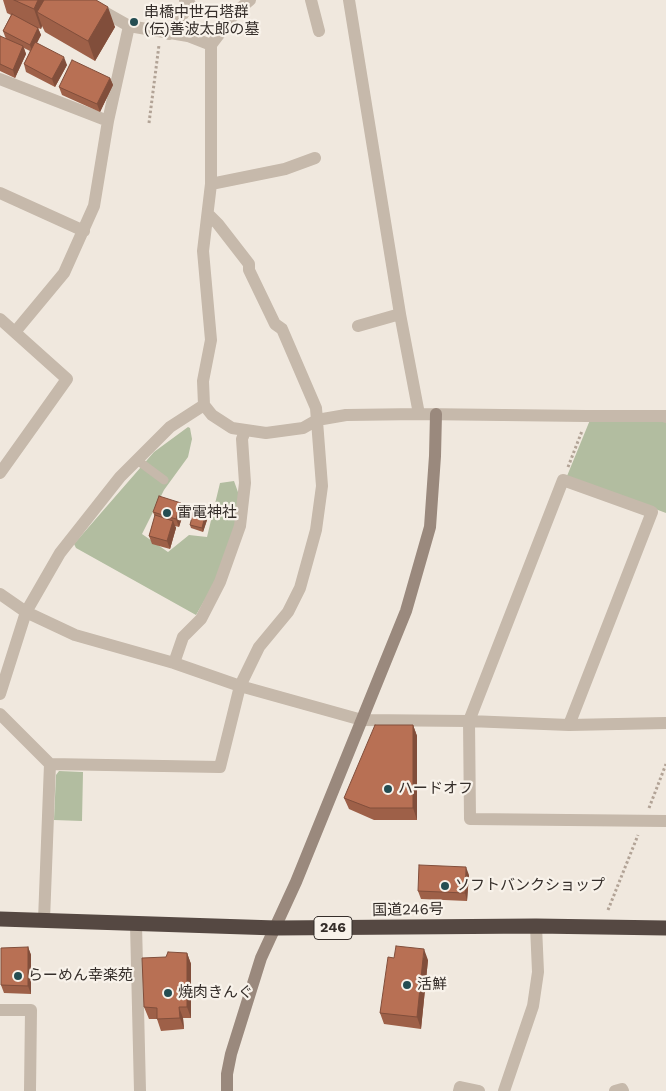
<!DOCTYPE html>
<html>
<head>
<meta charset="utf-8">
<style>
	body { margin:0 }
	canvas { display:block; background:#f0e8de }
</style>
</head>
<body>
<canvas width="666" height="1091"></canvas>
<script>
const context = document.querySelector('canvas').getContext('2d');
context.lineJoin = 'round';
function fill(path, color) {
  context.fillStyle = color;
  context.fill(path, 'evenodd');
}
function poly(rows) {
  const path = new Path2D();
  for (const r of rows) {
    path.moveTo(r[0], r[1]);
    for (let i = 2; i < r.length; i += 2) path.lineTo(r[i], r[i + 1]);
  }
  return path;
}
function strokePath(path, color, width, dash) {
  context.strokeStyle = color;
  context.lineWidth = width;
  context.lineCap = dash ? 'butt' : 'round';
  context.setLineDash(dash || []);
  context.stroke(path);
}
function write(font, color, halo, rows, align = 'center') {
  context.font = font + ' "Work Sans","Noto Sans JP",sans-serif';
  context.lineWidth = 4.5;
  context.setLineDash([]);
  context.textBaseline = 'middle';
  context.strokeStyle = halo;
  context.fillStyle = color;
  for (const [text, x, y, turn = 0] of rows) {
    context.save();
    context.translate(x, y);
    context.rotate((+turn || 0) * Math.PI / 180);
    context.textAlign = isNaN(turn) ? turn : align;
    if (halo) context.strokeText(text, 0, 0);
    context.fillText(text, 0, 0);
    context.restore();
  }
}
fill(poly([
	[590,420,666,421,666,513,567,476],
	[188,427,190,428,192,439,188,457,164,490,142,534,168,552,189,535,207,537,220,483,234,481,239,495,239,521,226,563,196,615,76,548,74,544,154,452],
	[59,771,83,772,82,821,54,820,56,775]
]), '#b2bda0');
strokePath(poly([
	[149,123,159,45],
	[568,467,582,431],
	[649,808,666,764],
	[608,910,638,835]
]), '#b2a396', 3, [2.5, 2.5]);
strokePath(poly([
	[137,460,164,480]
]), '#c6b9ab', 9);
strokePath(poly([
	[83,0,129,26,188,36,211,45],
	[250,0,236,12,211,45,211,184,203,251,211,340,203,381,204,405,212,415,232,428,266,433,303,428,317,420,346,415,419,414,587,416,665,416,666,417],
	[311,0,319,31],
	[349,0,400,314,419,414],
	[169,34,190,4,185,0],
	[0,79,108,121],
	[211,184,285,169,315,158],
	[0,193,84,231],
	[0,319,67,379,0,473],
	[358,326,400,314],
	[15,332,64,273,94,206,108,121,129,26],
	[0,594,26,612,75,635,174,663,240,686,362,720,469,721,569,725,666,723],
	[174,663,183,637,201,619,220,582,240,526,245,483,242,439,245,431],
	[0,694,26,612,60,553,120,477,170,427,204,405],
	[0,714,50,764,220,767,240,686,259,647,288,612,300,588,316,530,322,486,316,408,282,329,275,324,249,270,249,264,218,224,208,214],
	[569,725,652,512,563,480,469,721,470,819,666,821],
	[44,920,50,764],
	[136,924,140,1091],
	[0,1010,31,1010,30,1091],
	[459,1091,460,1087,479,1091],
	[504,1091,533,1006,538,972,536,926],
	[615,1091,622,1089,623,1091]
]), '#c6b9ab', 12);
strokePath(poly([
	[227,1091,227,1074,231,1054,261,958,296,882,406,611,430,527,435,456,436,414]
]), '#9a897d', 12);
strokePath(poly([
	[0,919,276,928,536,926,666,928]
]), '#554842', 15);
fill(poly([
	[3,0,96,0,115,27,95,61,45,32,42,26,41,29,38,28,41,35,37,43,67,65,55,87,26,72,24,64,30,51,24,48,26,54,15,78,0,71,0,36,6,39,3,31,11,15,7,13],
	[110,78,113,85,100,112,62,95,59,87],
	[184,511,179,527,175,526,176,528,170,549,152,544,149,536,155,517,153,512],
	[207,520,203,532,191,528,190,525],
	[413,725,417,736,417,820,374,820,349,809,344,798],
	[469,875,467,901,421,899,418,891],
	[28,947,31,955,31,994,4,993,1,985],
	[187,953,191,964,191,1018,183,1018,184,1029,161,1031,157,1019,149,1019,144,1007,166,957],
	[394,958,428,960,421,1029,384,1024,380,1013]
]), '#9e6048');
fill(poly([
	[38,0,52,0,37,12,42,26,41,29,34,9],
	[108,7,115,27,95,61,88,41],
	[38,28,41,35,32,52,30,45],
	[23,46,26,54,15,78,13,70],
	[64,57,67,65,55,87,52,79],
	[110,78,113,85,100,112,97,104],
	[181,503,184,511,179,527,176,519],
	[205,516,207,520,203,532,202,528],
	[173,521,176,528,170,549,167,541],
	[413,725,417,736,417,820,413,808],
	[466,867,469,875,467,901,465,893],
	[28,947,31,955,31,994,28,986],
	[424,949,428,960,421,1029,417,1017],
	[187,953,191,964,191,1018,187,1007],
	[179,1007,183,1018,184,1029,180,1018]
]), '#814e3b');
const building = poly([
	[14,0,38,0,34,9,14,0],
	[44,0,96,0,108,7,88,41,37,12,44,0],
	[12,14,38,28,30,45,3,31,12,14],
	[0,36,23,46,13,70,0,64,0,36],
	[35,42,64,57,52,79,24,64,35,42],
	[72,60,110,78,97,104,59,87,72,60],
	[159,496,181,503,176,519,153,512,159,496],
	[193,513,205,516,202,528,190,525,193,513],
	[155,515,173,521,167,541,149,536,155,515],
	[375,725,413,725,413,808,370,808,344,798,375,725],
	[419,865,466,867,465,893,418,891,419,865],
	[396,946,424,949,417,1017,380,1013,388,957,394,958,396,946],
	[28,947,28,986,1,985,1,948,28,947],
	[168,952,187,953,187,1007,179,1007,180,1018,157,1019,157,1008,144,1007,142,958,166,957,168,952]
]);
fill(building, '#b87054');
strokePath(building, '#814e3b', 1);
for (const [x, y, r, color] of [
	[134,22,5,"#244d52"],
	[167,513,5,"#244d52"],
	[388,789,5,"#244d52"],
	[445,886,5,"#244d52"],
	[18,976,5,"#244d52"],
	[407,985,5,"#244d52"],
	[168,993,5,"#244d52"]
]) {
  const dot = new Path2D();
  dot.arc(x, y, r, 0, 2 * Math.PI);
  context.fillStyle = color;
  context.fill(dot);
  strokePath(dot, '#f8f2ea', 2);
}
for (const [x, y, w] of [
	[333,928,38]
]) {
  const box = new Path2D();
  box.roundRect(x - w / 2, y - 11.5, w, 23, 4);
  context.fillStyle = '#f8f2ea';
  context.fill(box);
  strokePath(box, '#352e2a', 1);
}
write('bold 14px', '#352e2a', null, [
	["246",333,928]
]);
write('15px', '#352e2a', '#f8f2ea', [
	["串橋中世石塔群",144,13],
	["(伝)善波太郎の墓",144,30],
	["雷電神社",177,513],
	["ハードオフ",398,789],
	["ソフトバンクショップ",455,886],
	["らーめん幸楽苑",28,976],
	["活鮮",417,985],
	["焼肉きんぐ",178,993]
], 'left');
write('15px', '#352e2a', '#f8f2ea', [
	["国道246号",408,910,-1]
]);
</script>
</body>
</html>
